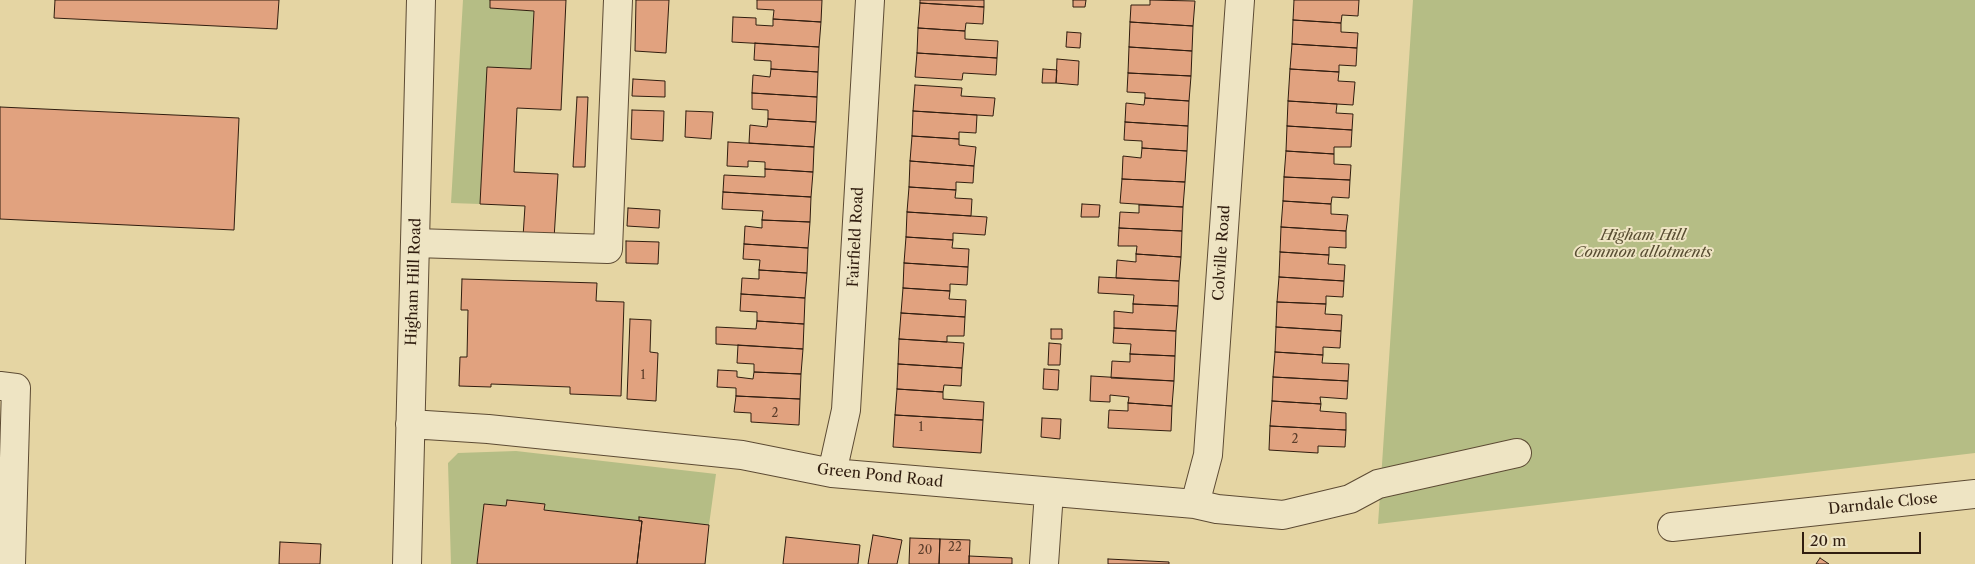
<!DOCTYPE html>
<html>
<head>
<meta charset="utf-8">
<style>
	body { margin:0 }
	#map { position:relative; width:1975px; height:564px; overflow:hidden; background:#e5d5a3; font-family:"Libre Caslon Text",serif }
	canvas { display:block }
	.scale { position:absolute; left:1802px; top:532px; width:119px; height:22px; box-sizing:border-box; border:2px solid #301d0f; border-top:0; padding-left:6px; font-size:15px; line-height:18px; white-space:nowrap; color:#301d0f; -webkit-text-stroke:4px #eee4c3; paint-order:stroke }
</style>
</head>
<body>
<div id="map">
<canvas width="1975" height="564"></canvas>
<div class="scale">20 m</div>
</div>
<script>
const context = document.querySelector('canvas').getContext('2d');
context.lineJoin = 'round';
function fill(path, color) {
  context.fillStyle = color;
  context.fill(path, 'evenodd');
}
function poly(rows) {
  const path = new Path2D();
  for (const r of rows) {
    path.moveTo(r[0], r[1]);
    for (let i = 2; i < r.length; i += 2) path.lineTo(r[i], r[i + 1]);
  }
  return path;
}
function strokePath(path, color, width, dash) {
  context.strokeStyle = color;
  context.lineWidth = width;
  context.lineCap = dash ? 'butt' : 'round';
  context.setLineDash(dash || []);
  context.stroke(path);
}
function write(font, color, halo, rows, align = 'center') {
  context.font = font + ' "Libre Caslon Text",serif';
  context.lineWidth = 4;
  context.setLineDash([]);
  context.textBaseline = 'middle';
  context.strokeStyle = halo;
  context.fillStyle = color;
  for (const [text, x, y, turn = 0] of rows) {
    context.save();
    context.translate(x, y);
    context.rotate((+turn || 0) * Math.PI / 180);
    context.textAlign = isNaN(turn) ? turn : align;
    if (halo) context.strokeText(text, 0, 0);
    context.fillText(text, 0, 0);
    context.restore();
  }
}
fill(poly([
	[463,0,490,0,490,8,534,11,531,69,487,67,480,204,451,203],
	[1413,0,1975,0,1975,453,1378,524],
	[516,451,716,474,709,525,640,517,639,521,544,510,545,505,507,500,506,506,485,504,477,564,451,564,448,463,458,453]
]), '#b5bd85');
const building = poly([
	[55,0,279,0,277,29,54,18,55,0],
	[490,0,566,0,561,110,517,108,514,172,558,174,554,239,523,237,525,206,480,204,487,67,531,69,534,11,490,8,490,0],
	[636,0,669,0,666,53,635,51,636,0],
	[757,0,822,0,821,22,773,19,774,10,757,9,757,0],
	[920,0,984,0,984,7,920,3,920,0],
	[1073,0,1086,0,1085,7,1073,7,1073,0],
	[1150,0,1195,1,1193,26,1130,22,1131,5,1150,5,1150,0],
	[1294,0,1359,0,1358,16,1342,15,1341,23,1293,20,1294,0],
	[920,3,984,7,983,24,966,23,965,31,918,28,920,3],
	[733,17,756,18,756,25,773,26,773,19,821,22,819,47,732,42,733,17],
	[1293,20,1341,23,1341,32,1358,33,1357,48,1292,44,1293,20],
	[1130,22,1193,26,1192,51,1129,47,1130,22],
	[918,28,965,31,965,39,998,41,997,58,917,53,918,28],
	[1067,32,1081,33,1080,48,1066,47,1067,32],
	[755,43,819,47,818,72,771,69,771,61,754,60,755,43],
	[1292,44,1357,48,1356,66,1339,65,1339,72,1290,69,1292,44],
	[1129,47,1192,51,1191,76,1128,73,1129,47],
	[917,53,997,58,996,75,963,73,962,80,915,77,917,53],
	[1057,59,1079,61,1078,85,1056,83,1057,59],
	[771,69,818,72,817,97,752,93,753,75,770,77,771,69],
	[1043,69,1057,70,1056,83,1042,83,1043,69],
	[1290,69,1339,72,1338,81,1355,82,1353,105,1288,101,1290,69],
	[1128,73,1191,76,1189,101,1145,98,1145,93,1127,92,1128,73],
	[633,79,665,81,665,97,632,96,633,79],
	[915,85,962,88,961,96,995,98,993,116,913,111,915,85],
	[752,93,817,97,816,122,768,119,768,110,752,109,752,93],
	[577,97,588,97,585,167,573,167,577,97],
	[1145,98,1189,101,1188,126,1125,122,1126,103,1144,105,1145,98],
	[1288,101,1337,104,1336,113,1353,114,1352,130,1287,126,1288,101],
	[0,107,239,118,234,230,0,219,0,107],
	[632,110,664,111,663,141,631,139,632,110],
	[686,111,713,112,711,139,685,137,686,111],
	[913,111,977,115,976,133,959,132,959,139,912,136,913,111],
	[768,119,816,122,814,147,749,143,750,125,767,127,768,119],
	[1125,122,1188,126,1187,151,1142,148,1142,141,1124,140,1125,122],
	[1287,126,1352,130,1351,147,1334,147,1334,154,1286,151,1287,126],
	[912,136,959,139,959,145,976,147,974,166,910,161,912,136],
	[728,142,814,147,813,172,765,169,765,162,748,161,748,167,727,166,728,142],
	[1142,148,1187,151,1185,182,1122,179,1123,156,1141,158,1142,148],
	[1286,151,1334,154,1334,164,1351,165,1350,180,1284,177,1286,151],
	[910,161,974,166,973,183,956,182,956,190,909,187,910,161],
	[765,169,813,172,811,197,723,192,724,175,765,177,765,169],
	[1284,177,1350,180,1349,198,1332,197,1331,204,1283,201,1284,177],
	[1122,179,1185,182,1183,207,1120,203,1122,179],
	[909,187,956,190,955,198,972,199,971,216,907,212,909,187],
	[723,192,811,197,810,222,762,220,763,211,722,209,723,192],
	[1283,201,1331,204,1331,214,1348,215,1346,231,1281,227,1283,201],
	[1082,204,1100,205,1099,217,1081,217,1082,204],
	[1139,205,1183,207,1182,231,1119,228,1120,212,1139,213,1139,205],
	[628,208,660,210,659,228,627,226,628,208],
	[907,212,987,217,985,235,953,233,953,240,906,237,907,212],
	[762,220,810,222,808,248,744,244,745,226,762,228,762,220],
	[1281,227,1346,231,1346,248,1329,247,1329,255,1280,252,1281,227],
	[1119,228,1182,231,1181,257,1136,254,1137,246,1118,246,1119,228],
	[906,237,953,240,952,248,969,249,968,267,904,263,906,237],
	[626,241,659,242,658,264,626,263,626,241],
	[744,244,808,248,807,273,759,270,760,260,743,259,744,244],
	[1280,252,1329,255,1328,264,1345,265,1344,281,1279,277,1280,252],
	[1136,254,1181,257,1179,281,1116,278,1117,260,1136,262,1136,254],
	[904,263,968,267,967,285,950,284,950,291,903,288,904,263],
	[759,270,807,273,805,298,741,294,742,278,759,279,759,270],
	[1099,277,1179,281,1178,306,1133,304,1134,295,1098,293,1099,277],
	[1279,277,1344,281,1343,297,1326,296,1326,304,1277,302,1279,277],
	[462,279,597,283,596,301,624,302,621,396,570,394,570,387,491,384,491,387,459,386,460,357,467,357,468,310,461,310,462,279],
	[903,288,950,291,949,299,966,300,965,317,901,313,903,288],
	[741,294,805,298,804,324,757,321,757,312,740,311,741,294],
	[1277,302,1326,304,1325,314,1342,315,1341,331,1276,327,1277,302],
	[1133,304,1178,306,1176,331,1114,328,1114,311,1133,313,1133,304],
	[901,313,965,317,964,336,947,336,947,342,899,339,901,313],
	[630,319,651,320,650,352,658,353,656,401,627,399,630,319],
	[757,321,804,324,803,349,716,344,716,327,756,329,757,321],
	[1276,327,1341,331,1340,348,1323,347,1323,355,1275,352,1276,327],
	[1114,328,1176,331,1175,356,1130,354,1131,344,1113,343,1114,328],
	[1051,329,1062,329,1062,339,1051,339,1051,329],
	[899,339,964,343,962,368,898,364,899,339],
	[1049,343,1061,344,1060,365,1048,365,1049,343],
	[738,345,803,349,801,374,754,372,754,364,737,363,738,345],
	[1275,352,1323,355,1322,363,1349,364,1348,381,1273,377,1275,352],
	[1130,354,1175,356,1174,381,1111,378,1112,361,1130,362,1130,354],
	[898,364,962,368,961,386,944,385,943,392,897,389,898,364],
	[1044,369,1059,370,1058,390,1043,389,1044,369],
	[718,370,737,371,737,377,753,379,754,372,801,374,800,399,736,396,736,388,717,387,718,370],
	[1091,376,1174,381,1172,406,1128,403,1129,397,1110,395,1110,402,1090,401,1091,376],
	[1273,377,1348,381,1347,399,1320,397,1321,404,1272,401,1273,377],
	[897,389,943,392,943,399,984,402,983,420,895,415,897,389],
	[736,396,800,399,799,425,751,422,751,413,734,412,736,396],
	[1272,401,1321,404,1320,411,1346,413,1346,430,1270,426,1272,401],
	[1128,403,1172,406,1171,431,1108,428,1109,410,1128,411,1128,403],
	[895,415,983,420,981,453,893,447,895,415],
	[1042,418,1061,419,1060,439,1041,437,1042,418],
	[1270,426,1346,430,1345,447,1318,446,1318,453,1269,450,1270,426],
	[507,500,545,504,544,510,642,521,637,564,477,564,484,504,506,506,507,500],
	[639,517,709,525,705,564,637,564,642,521,639,521,639,517],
	[873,535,902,540,897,564,868,564,873,535],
	[786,537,860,545,858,564,783,564,786,537],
	[910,538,940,539,939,564,909,564,910,538],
	[940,539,970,540,969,564,939,564,940,539],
	[280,542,321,544,320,564,279,564,280,542],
	[969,556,1012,558,1012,564,969,564,969,556],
	[1820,558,1829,564,1816,564,1820,558],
	[1108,559,1169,562,1169,564,1108,564,1108,559]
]);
fill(building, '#e1a27f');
strokePath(building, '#301d0f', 1);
const minor = poly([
	[415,243,608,249,618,0],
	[0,386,16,388,11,564],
	[410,424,488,429,742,455,832,473,1195,504,1217,509,1283,515,1350,499,1378,484,1517,453],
	[832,473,846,410,870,0],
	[1195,504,1208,455,1240,0],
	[1672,527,1975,494],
	[407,564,421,0],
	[1044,564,1049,492]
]);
strokePath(minor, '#5d4b34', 30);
strokePath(minor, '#eee4c3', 28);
write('12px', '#5c3e2b', null, [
	["1",643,376],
	["2",775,414],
	["1",921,428],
	["2",1295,440],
	["22",955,548],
	["20",925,551]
]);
write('italic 15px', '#584d32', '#eee4c3', [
	["Higham Hill",1643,236],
	["Common allotments",1643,253]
]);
write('15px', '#301d0f', '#eee4c3', [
	["Fairfield Road",856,237,-87],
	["Colville Road",1222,253,-86],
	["Higham Hill Road",414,282,-88],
	["Green Pond Road",880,476,6],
	["Darndale Close",1883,504,-6]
]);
</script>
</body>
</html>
